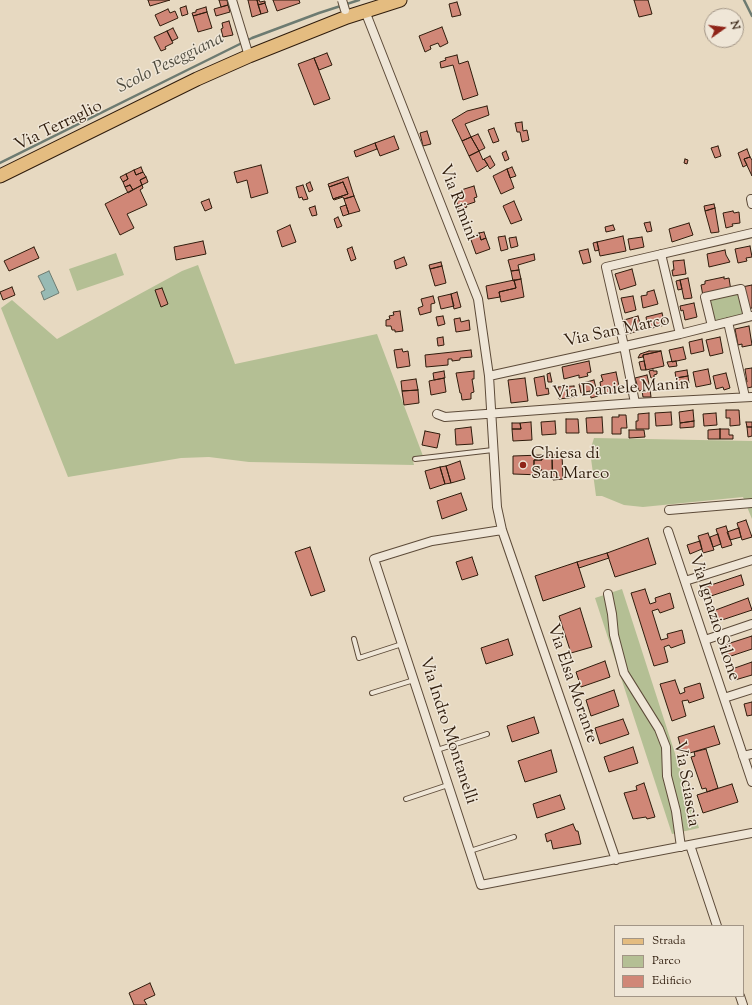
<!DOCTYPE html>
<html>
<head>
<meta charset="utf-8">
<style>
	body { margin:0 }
	#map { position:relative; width:752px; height:1005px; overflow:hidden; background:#e7d9c1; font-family:"Sorts Mill Goudy",serif }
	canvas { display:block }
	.legend { position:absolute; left:614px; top:925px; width:130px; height:72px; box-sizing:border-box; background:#efe6d7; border:1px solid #a29586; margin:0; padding:5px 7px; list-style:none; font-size:12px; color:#2f1c0c }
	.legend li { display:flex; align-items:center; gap:8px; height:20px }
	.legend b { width:20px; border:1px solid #a29586 }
	.north { position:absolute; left:704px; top:8px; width:40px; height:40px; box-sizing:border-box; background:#efe6d7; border:1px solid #a29586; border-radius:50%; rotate:76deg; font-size:11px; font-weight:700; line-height:16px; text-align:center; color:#2f1c0c }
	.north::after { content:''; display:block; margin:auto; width:14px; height:18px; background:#8f2418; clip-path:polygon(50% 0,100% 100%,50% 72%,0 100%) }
</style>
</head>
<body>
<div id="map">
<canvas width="752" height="1005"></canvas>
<ul class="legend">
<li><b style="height:5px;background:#e4bc80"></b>Strada</li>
<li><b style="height:11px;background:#b4bf94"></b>Parco</li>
<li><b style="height:11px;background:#d08777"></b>Edificio</li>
</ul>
<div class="north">N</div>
</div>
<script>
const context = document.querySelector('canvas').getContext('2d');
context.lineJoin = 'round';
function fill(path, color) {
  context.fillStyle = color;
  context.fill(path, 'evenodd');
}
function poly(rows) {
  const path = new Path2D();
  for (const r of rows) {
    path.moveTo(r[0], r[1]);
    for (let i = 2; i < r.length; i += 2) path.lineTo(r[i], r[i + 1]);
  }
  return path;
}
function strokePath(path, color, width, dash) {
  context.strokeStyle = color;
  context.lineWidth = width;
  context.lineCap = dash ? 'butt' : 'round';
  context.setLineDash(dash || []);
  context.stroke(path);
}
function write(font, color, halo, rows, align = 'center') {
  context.font = font + ' "Sorts Mill Goudy",serif';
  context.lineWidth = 3;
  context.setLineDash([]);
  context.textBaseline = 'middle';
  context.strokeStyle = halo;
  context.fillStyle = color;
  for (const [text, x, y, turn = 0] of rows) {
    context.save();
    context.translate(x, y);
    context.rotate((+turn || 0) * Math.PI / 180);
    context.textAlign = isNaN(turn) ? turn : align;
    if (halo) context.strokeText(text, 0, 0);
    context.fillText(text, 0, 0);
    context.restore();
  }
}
fill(poly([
	[116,253,124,275,77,291,69,269],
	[198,265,235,364,377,334,423,456,412,457,414,465,249,462,209,457,181,458,68,477,1,308,12,300,57,339,182,271],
	[740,292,745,315,714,322,709,299],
	[594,438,752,441,752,519,743,497,643,507,624,505,602,496,596,496,590,451],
	[622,589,699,828,672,834,595,598]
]), '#b4bf94');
const water = poly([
	[49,271,59,293,44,300,41,292,45,290,38,276,49,271]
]);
fill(water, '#97bab4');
strokePath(water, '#6d7b71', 1);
strokePath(poly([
	[744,0,752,16],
	[0,163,252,38,319,13,359,0]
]), '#6d7b71', 2.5);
const building = poly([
	[148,0,170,0,150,6,148,0],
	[219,0,227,0,228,5,221,7,219,0],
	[248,0,257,0,261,14,252,17,248,0],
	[257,0,259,0,260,2,265,1,265,3,258,5,257,0],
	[273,0,299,0,300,3,277,11,273,0],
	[634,0,648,0,652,14,639,17,634,0],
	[457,2,461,15,452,17,449,4,457,2],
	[265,3,268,12,261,14,258,5,265,3],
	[228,5,230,12,216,16,214,9,228,5],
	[186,6,188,14,182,16,180,8,186,6],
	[206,7,207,12,193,16,192,13,196,12,196,10,206,7],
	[168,9,170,13,175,11,178,18,160,26,155,15,168,9],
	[207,12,212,28,198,32,193,16,207,12],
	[229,21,233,35,223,37,221,29,223,28,222,23,229,21],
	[442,27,448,43,440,47,438,43,430,46,431,49,425,52,419,36,442,27],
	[173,28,178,38,172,41,167,31,173,28],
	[167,31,173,43,165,47,166,49,161,51,154,37,167,31],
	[327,53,332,65,319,70,314,58,327,53],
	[457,55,459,64,468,61,478,95,463,100,453,65,441,68,440,62,446,60,445,58,457,55],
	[314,58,330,99,314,105,298,64,314,58],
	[487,106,489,115,465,124,471,137,462,141,452,120,467,111,487,106],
	[522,122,523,131,527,130,529,140,522,142,520,132,517,132,515,123,522,122],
	[494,128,499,141,493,143,488,130,494,128],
	[427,131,431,144,423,146,420,133,427,131],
	[478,134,485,148,479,151,471,137,478,134],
	[394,136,399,149,380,156,375,143,394,136],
	[471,137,479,151,469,156,462,141,471,137],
	[375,143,377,149,356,157,354,151,375,143],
	[718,146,721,156,715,158,711,148,718,146],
	[747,149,750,157,744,159,747,165,743,167,738,153,747,149],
	[479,151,483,160,484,159,488,165,477,172,469,156,479,151],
	[506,151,509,159,505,161,502,153,506,151],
	[490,156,495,165,490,169,484,159,490,156],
	[750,157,752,160,752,176,744,159,750,157],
	[685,159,688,160,687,164,684,163,685,159],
	[261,165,268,193,251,198,247,180,237,183,234,172,261,165],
	[141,167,143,172,136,175,134,170,141,167],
	[512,167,516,176,510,178,507,169,512,167],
	[507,169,514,188,501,194,493,176,507,169],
	[134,170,136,175,143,172,146,177,140,180,142,185,133,190,130,185,125,187,123,182,128,179,126,174,134,170],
	[126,174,128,179,123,182,120,177,126,174],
	[146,177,148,182,142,185,140,180,146,177],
	[348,177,354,196,344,199,343,197,334,200,333,199,348,194,343,182,329,187,328,184,348,177],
	[310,182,313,190,309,192,306,184,310,182],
	[343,182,348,194,333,199,329,187,343,182],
	[130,185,133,190,128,193,125,187,130,185],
	[142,185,143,188,140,190,147,205,127,214,134,228,120,235,105,204,142,185],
	[303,185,308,199,303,200,302,197,299,198,296,187,303,185],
	[474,186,477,197,474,198,475,202,466,205,467,207,459,210,455,196,462,194,461,190,474,186],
	[354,196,360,211,349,214,344,199,354,196],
	[209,199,212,208,205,211,201,202,209,199],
	[514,201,522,220,511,224,503,206,514,201],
	[714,204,715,208,705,211,704,206,714,204],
	[346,205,349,214,343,216,340,207,346,205],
	[315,206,317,215,312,216,309,208,315,206],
	[715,208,719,232,711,233,705,211,715,208],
	[733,211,734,213,739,212,740,223,732,224,733,226,726,228,723,213,733,211],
	[338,217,342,226,337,228,334,219,338,217],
	[650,222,652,231,647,232,644,223,650,222],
	[689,223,693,235,672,242,669,229,689,223],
	[290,225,296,242,282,247,277,231,290,225],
	[613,225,615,230,606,232,605,227,613,225],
	[484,232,486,238,481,240,479,233,484,232],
	[479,233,481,240,486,238,490,249,476,254,470,237,479,233],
	[505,236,508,249,501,251,498,237,505,236],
	[623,236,626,251,600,256,597,242,623,236],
	[516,237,518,246,511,248,509,238,516,237],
	[642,237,644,247,630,250,628,239,642,237],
	[203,241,206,254,176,260,174,247,203,241],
	[597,242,599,250,595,251,593,243,597,242],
	[750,246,752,257,746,258,747,261,738,263,735,249,750,246],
	[34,247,39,258,9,271,4,261,34,247],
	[352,247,356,259,351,261,347,249,352,247],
	[588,249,591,262,583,264,579,251,588,249],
	[725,250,726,255,730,262,709,267,707,254,725,250],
	[534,254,535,260,518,265,519,270,511,271,508,260,534,254],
	[404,257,407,265,396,269,394,261,404,257],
	[684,260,686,274,673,276,672,270,674,270,673,261,684,260],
	[441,262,442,266,430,269,429,265,441,262],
	[442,266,446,283,435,286,430,269,442,266],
	[632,269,636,285,620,290,615,274,632,269],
	[519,270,521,279,513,281,511,271,519,270],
	[724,277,724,279,729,278,731,291,703,296,701,285,705,284,705,281,724,277],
	[688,278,692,298,684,299,680,280,688,278],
	[521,279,524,297,501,302,499,292,516,288,514,280,521,279],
	[514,280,516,288,499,292,500,297,488,299,486,286,514,280],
	[680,280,682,289,678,290,676,281,680,280],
	[752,285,752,308,747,309,742,287,752,285],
	[12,287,15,295,3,300,0,292,12,287],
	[162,288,168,304,161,307,155,290,162,288],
	[654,290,658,304,643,308,641,296,647,295,647,292,654,290],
	[457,292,461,307,454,309,451,294,457,292],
	[451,294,454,306,441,309,438,297,451,294],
	[433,296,435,303,431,304,431,312,420,315,418,308,423,306,421,299,433,296],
	[633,296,636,310,625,313,621,298,633,296],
	[694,303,697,317,685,320,683,310,681,311,680,306,694,303],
	[400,311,403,331,395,332,395,330,392,330,391,326,386,326,386,320,390,319,389,316,394,315,393,312,400,311],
	[662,313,665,325,648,329,646,317,662,313],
	[443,316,445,324,438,326,436,317,443,316],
	[638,316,642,330,627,334,624,320,638,316],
	[460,318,461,322,469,320,470,330,456,332,454,319,460,318],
	[749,326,752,345,742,347,742,344,738,345,735,329,749,326],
	[443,337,444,345,438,346,437,338,443,337],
	[720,337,723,353,710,356,706,340,720,337],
	[702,339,704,351,691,354,689,342,702,339],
	[683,347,686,359,672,362,669,350,683,347],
	[402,349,403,352,408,351,410,366,397,368,394,350,402,349],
	[471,350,472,357,460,358,460,360,452,361,452,359,448,359,448,365,426,367,425,355,471,350],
	[649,351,661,351,643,355,643,357,638,358,640,354,649,351],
	[661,351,664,366,646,370,643,355,661,351],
	[589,361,591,372,587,373,588,376,579,378,579,375,564,379,562,367,589,361],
	[644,361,646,370,641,370,639,362,644,361],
	[676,361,677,366,669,367,667,362,676,361],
	[752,368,752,387,747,388,745,382,747,382,745,369,752,368],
	[708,369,711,384,696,387,693,372,708,369],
	[653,370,653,371,657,371,657,374,654,375,654,378,651,378,649,371,653,370],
	[687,370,688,376,676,378,675,372,687,370],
	[444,371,445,378,434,380,433,373,444,371],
	[474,371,474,379,472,379,474,392,471,393,471,399,462,400,461,393,460,393,456,373,474,371],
	[616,372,620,391,602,395,600,382,603,381,601,375,616,372],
	[550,373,552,382,548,382,547,374,550,373],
	[726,373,730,388,724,390,723,387,716,389,713,376,726,373],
	[647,375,650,388,639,391,635,378,647,375],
	[544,376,546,389,548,388,549,394,537,396,534,378,544,376],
	[688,376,689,383,678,385,676,378,688,376],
	[444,378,446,392,431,395,429,381,444,378],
	[525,378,528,401,511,403,508,380,525,378],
	[416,379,418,390,402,391,401,381,416,379],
	[594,380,598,396,591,398,590,391,581,393,579,384,594,380],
	[574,386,575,397,559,399,558,387,574,386],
	[650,389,651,397,643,397,642,391,650,389],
	[418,390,419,403,404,405,402,391,418,390],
	[693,410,694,421,680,423,679,412,693,410],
	[726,410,739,410,740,425,730,426,730,418,726,418,726,410],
	[671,412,672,425,656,426,655,413,671,412],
	[649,413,649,429,636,429,636,421,638,421,638,414,649,413],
	[716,413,717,425,704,426,703,414,716,413],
	[619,415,626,415,627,428,621,428,621,434,612,434,612,417,619,417,619,415],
	[602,417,603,433,587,433,586,418,602,417],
	[566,419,578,419,579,433,566,433,566,419],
	[555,421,556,434,542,435,541,422,555,421],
	[694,421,694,427,680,428,680,423,694,421],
	[531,422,532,440,513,441,512,429,521,429,520,423,531,422],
	[746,422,752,422,752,427,747,427,746,422],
	[512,423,520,423,521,429,512,429,512,423],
	[471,427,473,444,456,445,455,429,471,427],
	[747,427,752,427,752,436,748,437,747,427],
	[720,429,720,439,708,439,708,430,720,429],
	[720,429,729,429,729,435,733,435,733,439,720,439,720,429],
	[629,430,644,430,645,437,629,438,629,430],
	[425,431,440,434,437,448,422,445,425,431],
	[562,454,563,479,553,480,552,455,562,454],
	[542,455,542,460,534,460,534,469,542,470,542,475,513,474,513,456,542,455],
	[542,455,552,455,552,475,542,475,542,470,534,469,534,460,542,460,542,455],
	[460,461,465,479,451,483,446,466,460,461],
	[446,466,451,483,445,484,440,467,446,466],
	[440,467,445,484,430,489,425,471,440,467],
	[461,493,467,510,442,519,437,501,461,493],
	[746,520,752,537,742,540,737,523,746,520],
	[726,526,732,545,722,548,716,529,726,526],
	[739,528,741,537,730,540,727,532,739,528],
	[708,533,714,550,703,553,698,536,708,533],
	[718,534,721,544,713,547,710,537,718,534],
	[648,538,656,564,615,577,607,553,648,538],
	[700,541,702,549,690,554,687,545,700,541],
	[310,547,325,591,311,596,295,552,310,547],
	[607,553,609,558,579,568,577,562,607,553],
	[472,557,478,575,462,580,456,562,472,557],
	[577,562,585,587,543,601,535,576,577,562],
	[741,575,744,585,708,597,705,587,741,575],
	[645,589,650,604,656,602,655,598,670,593,674,608,660,613,658,609,652,611,661,640,668,638,667,634,682,630,685,643,671,648,669,645,664,647,668,662,654,666,631,593,645,589],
	[748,598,752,610,716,622,713,611,748,598],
	[580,608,592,647,571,653,559,616,580,608],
	[752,636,752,649,728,657,724,645,752,636],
	[508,639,513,655,486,664,481,648,508,639],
	[605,661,610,677,581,687,576,672,605,661],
	[752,662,752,675,735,680,732,669,752,662],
	[675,680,680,694,685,692,684,688,700,683,704,698,689,703,688,700,682,701,686,716,672,721,660,684,675,680],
	[614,690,619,706,591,716,586,700,614,690],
	[752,702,752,715,747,716,744,704,752,702],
	[534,717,539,733,512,742,507,726,534,717],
	[623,719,629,734,600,744,595,728,623,719],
	[714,726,720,744,683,755,678,737,714,726],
	[633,747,638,763,609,772,604,757,633,747],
	[706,749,718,788,707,792,706,788,702,789,691,757,695,756,694,752,706,749],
	[551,750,557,772,525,782,518,761,551,750],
	[644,783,655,817,647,819,646,817,633,819,624,793,637,790,636,786,644,783],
	[732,784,738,802,703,813,697,795,732,784],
	[560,795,565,809,537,818,533,804,560,795],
	[573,824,576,831,578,831,581,844,553,849,551,840,547,842,545,834,573,824],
	[150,983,155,995,144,1000,147,1005,134,1005,129,993,150,983]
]);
fill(building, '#d08777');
strokePath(building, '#2f1c0c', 1);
const lane = poly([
	[415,459,493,450],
	[354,639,359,658,402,644],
	[372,693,414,680],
	[437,750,487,734],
	[406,799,448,785],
	[470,851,514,837]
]);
const street = poly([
	[232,0,249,56],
	[365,11,478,299,489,376,497,507,502,530,616,860],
	[752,199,751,199,752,204],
	[661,254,680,334],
	[728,322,745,397],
	[712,326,705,297,741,289,748,317],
	[489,376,680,334,752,316],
	[635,403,624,346,606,267,752,233],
	[437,414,445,417,635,403,752,397],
	[669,510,752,503],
	[502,530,432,541,374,559,481,885,752,833],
	[668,531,752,782],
	[685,581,752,560],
	[608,594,612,614,614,635,624,673,659,729,666,747,667,776,676,811,681,847],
	[705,640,752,624],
	[724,698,752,689],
	[743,756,752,754],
	[690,845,717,926],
	[740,996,743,1005]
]);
const primary = poly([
	[0,176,197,79,249,56,347,17,400,0]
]);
strokePath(lane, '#5d4b39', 6);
strokePath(street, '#5d4b39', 10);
strokePath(primary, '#2f1c0c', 15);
strokePath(lane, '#efe6d7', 4);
strokePath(street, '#efe6d7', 8);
strokePath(primary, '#e4bc80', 13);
const streetBridge = poly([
	[342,0,345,10]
]);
strokePath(streetBridge, '#5d4b39', 10, []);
strokePath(streetBridge, '#efe6d7', 8);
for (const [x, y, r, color] of [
	[523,465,4,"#8f2418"]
]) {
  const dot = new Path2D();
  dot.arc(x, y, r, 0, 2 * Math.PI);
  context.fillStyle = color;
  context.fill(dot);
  strokePath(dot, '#efe6d7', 1.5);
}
write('17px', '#2f1c0c', '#efe6d7', [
	["Via Terraglio",59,127,-26],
	["Via Rimini",457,203,69],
	["Via San Marco",617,332,-12],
	["Via Daniele Manin",621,390,-4],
	["Via Ignazio Silone",713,618,72],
	["Via Elsa Morante",571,684,71],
	["Via Indro Montanelli",447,731,72],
	["Via Sciascia",685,784,80]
]);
write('17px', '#2f1c0c', '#efe6d7', [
	["Chiesa di",531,455],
	["San Marco",531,475]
], 'left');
write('italic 18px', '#4e4b3e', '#efe6d7', [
	["Scolo Peseggiana",171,64,-26]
]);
</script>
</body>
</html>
